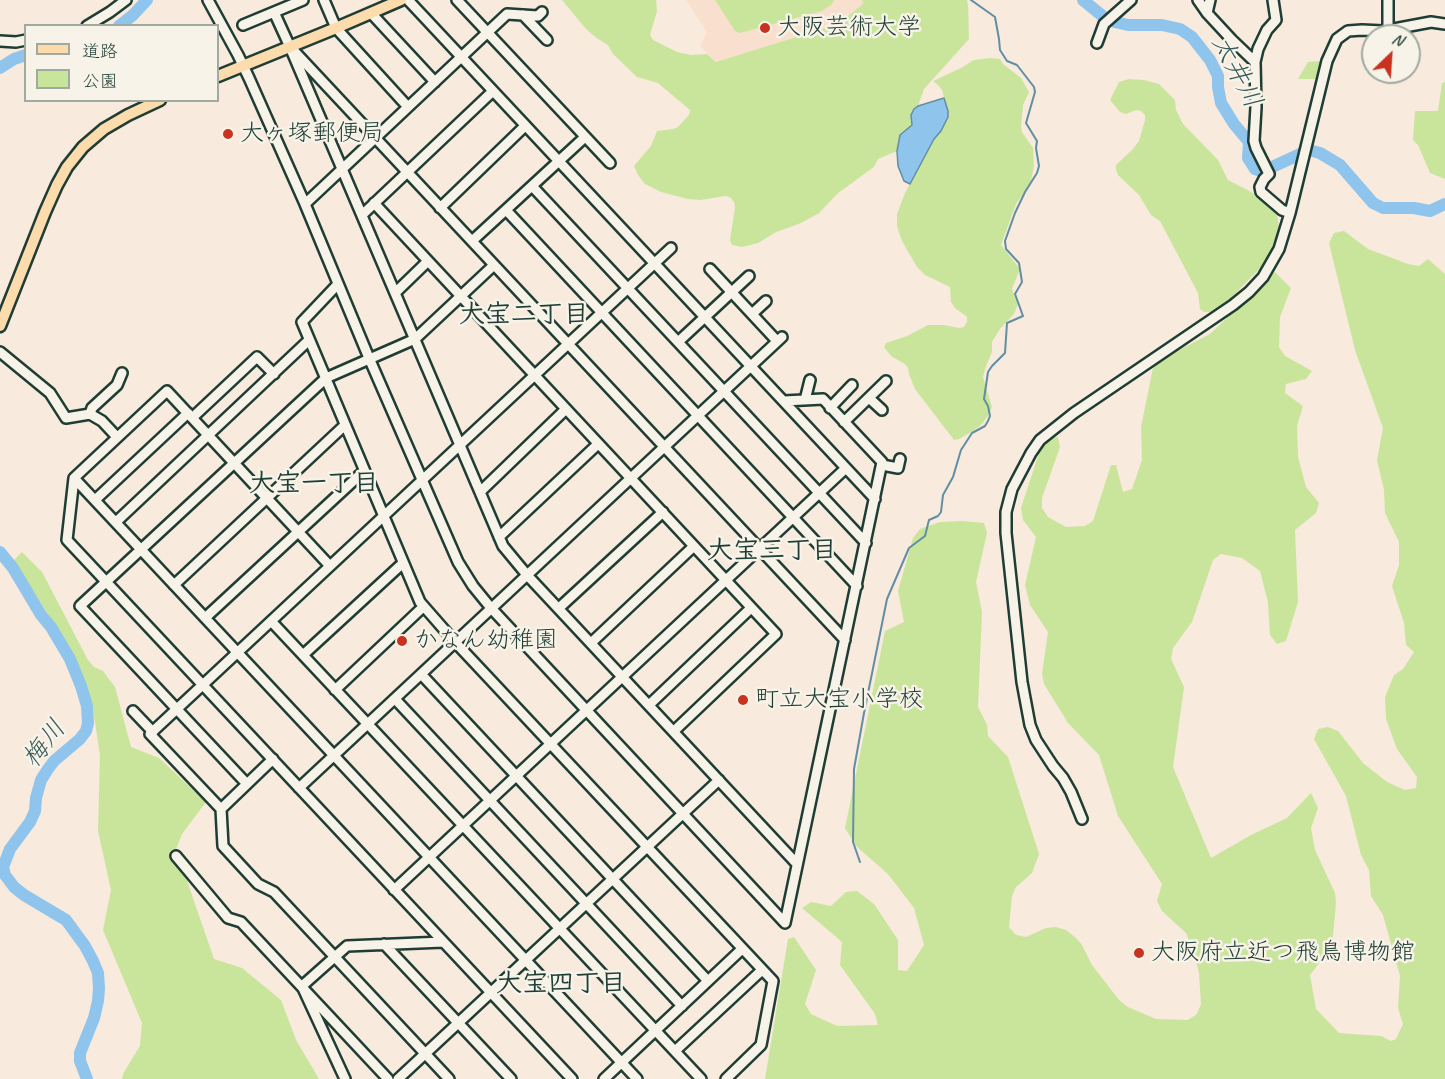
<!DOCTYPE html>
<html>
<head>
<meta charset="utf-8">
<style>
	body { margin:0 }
	#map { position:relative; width:1445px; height:1079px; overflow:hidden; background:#f8eadc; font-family:Caveat,"Klee One",sans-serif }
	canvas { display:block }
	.legend { position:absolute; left:24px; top:24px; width:195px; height:78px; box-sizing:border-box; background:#f7f3e8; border:2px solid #a1aaa0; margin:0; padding:8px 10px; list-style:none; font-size:18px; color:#1f3d34 }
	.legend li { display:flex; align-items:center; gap:12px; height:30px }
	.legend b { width:30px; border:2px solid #a1aaa0 }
	.north { position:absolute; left:1361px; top:24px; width:60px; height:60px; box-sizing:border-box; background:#f7f3e8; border:2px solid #a1aaa0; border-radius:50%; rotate:25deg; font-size:16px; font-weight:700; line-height:24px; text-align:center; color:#1f3d34 }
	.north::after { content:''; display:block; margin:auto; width:21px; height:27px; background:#c8321e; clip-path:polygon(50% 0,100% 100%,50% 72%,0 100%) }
</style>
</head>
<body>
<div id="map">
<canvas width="1445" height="1079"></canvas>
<ul class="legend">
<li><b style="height:8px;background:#fcdcac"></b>道路</li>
<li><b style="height:16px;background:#c9e59c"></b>公園</li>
</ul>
<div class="north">N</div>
</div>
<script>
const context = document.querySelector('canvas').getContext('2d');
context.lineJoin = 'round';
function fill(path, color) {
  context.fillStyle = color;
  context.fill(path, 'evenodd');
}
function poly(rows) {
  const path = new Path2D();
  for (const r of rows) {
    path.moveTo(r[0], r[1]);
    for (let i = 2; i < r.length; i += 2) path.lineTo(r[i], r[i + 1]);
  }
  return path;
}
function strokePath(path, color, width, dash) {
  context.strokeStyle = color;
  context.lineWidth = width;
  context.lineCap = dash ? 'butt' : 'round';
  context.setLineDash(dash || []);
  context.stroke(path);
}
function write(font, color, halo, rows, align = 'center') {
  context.font = font + ' Caveat,"Klee One",sans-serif';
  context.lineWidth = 5;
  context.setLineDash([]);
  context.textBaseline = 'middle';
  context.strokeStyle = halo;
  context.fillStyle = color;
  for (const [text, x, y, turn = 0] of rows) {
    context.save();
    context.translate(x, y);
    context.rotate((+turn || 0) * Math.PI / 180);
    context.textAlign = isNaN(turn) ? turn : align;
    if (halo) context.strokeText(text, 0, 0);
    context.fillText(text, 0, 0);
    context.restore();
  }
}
fill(poly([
	[686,0,862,0,864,4,838,24,716,62,700,46,707,32]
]), '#f9dfce');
fill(poly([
	[562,0,656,0,657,11,650,35,653,40,677,52,691,55,707,54,716,62,838,24,863,4,862,0,967,0,968,5,969,39,924,89,918,106,914,109,911,114,912,125,900,135,897,151,878,159,874,167,838,193,819,213,801,223,776,232,758,243,742,247,732,245,730,240,735,207,734,202,731,198,726,196,700,200,688,199,661,192,645,184,638,175,634,166,651,146,657,131,673,129,678,127,689,115,690,110,658,83,637,77,613,54,608,45,598,39,586,29],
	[715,0,834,0,832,4,822,11,740,33,735,31],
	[990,58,1000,59,1003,64,1021,78,1029,92,1023,105,1021,127,1022,132,1033,148,1034,166,1031,181,1016,204,1001,245,1020,269,1012,289,1018,304,1014,314,1000,329,992,342,992,352,986,366,983,377,992,407,988,416,982,424,973,431,959,439,954,440,915,389,909,374,908,368,905,364,891,356,884,347,886,343,907,336,928,325,944,325,959,328,964,327,967,322,967,317,955,308,951,302,950,287,925,275,917,267,902,241,897,226,897,214,905,193,934,139,941,131,948,111,942,90,939,86,933,81,961,68,974,60],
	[1321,61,1316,79,1298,79,1308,62],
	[1129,79,1144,80,1159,84,1175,100,1176,110,1183,124,1218,160,1228,180,1253,193,1277,213,1279,228,1267,261,1224,305,1210,312,1204,312,1200,309,1198,293,1160,221,1151,215,1139,195,1118,175,1116,170,1116,165,1133,149,1139,141,1145,120,1145,115,1141,111,1136,110,1126,114,1120,112,1110,100,1119,82],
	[1445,82,1445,179,1430,173,1418,145,1413,140,1415,111,1438,111,1442,83],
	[1344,231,1368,249,1408,264,1419,266,1428,259,1445,274,1445,1079,765,1079,788,939,794,937,816,970,805,1004,811,1014,837,1026,878,1025,875,1014,840,965,842,942,802,908,811,902,831,906,846,892,857,891,874,904,898,940,898,970,907,971,924,945,914,908,888,874,856,846,845,828,885,631,904,622,898,591,913,538,920,529,940,522,962,521,984,523,987,533,976,582,982,612,978,707,987,725,988,736,1008,757,1039,854,1032,873,1016,887,1012,896,1009,927,1016,935,1026,937,1046,928,1056,927,1066,930,1076,938,1082,945,1092,965,1119,1000,1128,1007,1156,1019,1188,1020,1197,1014,1201,1004,1199,973,1194,953,1186,933,1162,911,1157,901,1162,884,1118,816,1099,755,1068,723,1044,684,1042,674,1048,632,1030,605,1025,585,1036,537,1023,520,1021,508,1041,447,1048,439,1058,437,1060,447,1042,498,1042,508,1048,517,1066,527,1085,526,1093,521,1111,465,1116,465,1123,492,1132,489,1142,460,1141,427,1154,363,1210,334,1275,272,1291,288,1280,317,1279,347,1285,356,1312,371,1306,379,1286,384,1285,393,1303,406,1297,426,1298,457,1306,487,1319,503,1316,513,1295,530,1298,602,1286,641,1277,644,1270,635,1268,603,1260,571,1242,558,1221,554,1213,560,1192,622,1173,648,1171,659,1184,687,1173,767,1211,858,1251,835,1287,818,1311,793,1318,808,1311,828,1315,850,1335,893,1336,903,1332,946,1310,975,1316,1009,1339,1033,1381,1036,1391,1041,1396,1039,1403,1024,1398,1008,1400,976,1383,915,1371,896,1369,870,1361,855,1346,796,1314,739,1318,729,1328,727,1338,731,1363,763,1387,782,1405,790,1416,788,1417,777,1397,749,1386,719,1385,697,1394,675,1403,669,1414,652,1406,645,1404,623,1392,586,1399,565,1399,542,1385,513,1384,490,1377,460,1383,428,1355,350,1329,243,1334,233],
	[22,552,42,572,88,660,94,667,103,671,115,687,131,747,159,758,206,802,182,834,173,857,184,872,214,959,242,968,281,1000,296,1040,319,1079,122,1079,124,1072,140,1046,142,1023,103,930,111,890,98,831,100,755,92,703,69,648,14,560]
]), '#c9e59c');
const water = poly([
	[944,98,948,111,948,117,941,131,934,139,910,184,904,181,898,166,897,151,900,135,912,125,911,115,914,109,918,106,944,98]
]);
fill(water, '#8fc4ed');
strokePath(water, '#628ea3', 1.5);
strokePath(poly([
	[860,862,853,842,854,769,864,713,887,599,909,548,925,536,929,520,938,516,941,512,943,495,953,477,961,450,972,433,985,426,988,421,990,416,988,406,984,399,988,372,992,366,1005,353,1007,323,1023,316,1015,294,1022,282,1019,263,1006,249,1005,241,1015,213,1025,192,1037,173,1039,166,1036,148,1037,141,1026,123,1035,92,1034,87,1017,65,1007,61,1000,50,999,39,995,17,971,0]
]), '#628ea3', 2);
strokePath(poly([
	[1083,0,1105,18,1115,22,1128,25,1162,25,1180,29,1192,37,1210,60,1218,76,1218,87,1221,103,1234,124,1249,142,1248,158,1255,169,1261,171,1270,168,1309,150,1320,153,1340,165,1373,203,1383,208,1414,208,1430,211,1445,204],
	[119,26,133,15,147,0],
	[0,68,14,59,26,55],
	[0,552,13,568,41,615,51,627,70,659,81,686,87,706,88,723,86,731,80,739,54,761,48,769,41,780,36,798,35,811,30,822,10,849,3,867,5,875,14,887,24,895,66,920,85,946,93,961,98,973,99,988,98,1001,94,1018,80,1053,80,1061,87,1079]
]), '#8fc4ed', 12);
const minor = poly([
	[208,0,238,55,249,78,305,204,369,358,458,562,473,586,491,608,785,923],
	[324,0,336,28,408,107],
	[408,0,875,499],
	[457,0,610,163],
	[1198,0,1207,13,1232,40,1255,62,1256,107,1254,141,1256,148,1269,174,1264,179,1260,187,1261,192,1282,210,1290,213],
	[1388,0,1388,30],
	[274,12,290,47,503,546,527,575,797,864],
	[371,13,435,82],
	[1207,13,1210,0],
	[523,15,547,40],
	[243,25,303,0],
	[87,26,110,12,126,0],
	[0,41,16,42,26,40],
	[1097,43,1104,24,1131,0],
	[295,52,845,640],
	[1255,62,1258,49,1267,30,1276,20,1273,0],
	[532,186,866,543],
	[374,203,776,634,674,731],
	[305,204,507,14,538,16,542,12],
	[440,208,525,126],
	[506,210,857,586],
	[362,215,493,91],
	[472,241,585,137],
	[710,269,777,341],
	[338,284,302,322,420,602,455,642,773,981,761,1045,726,1079],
	[395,293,428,261],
	[752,314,766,301],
	[678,342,749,276],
	[0,352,50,393,66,418,90,414,102,421,117,437],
	[869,398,882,410],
	[805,400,810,380],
	[784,401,823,399,882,462,785,923],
	[830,408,852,385],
	[90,414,92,408,117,385,122,373],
	[192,418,257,357,274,374],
	[844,422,886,381],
	[882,465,898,468,900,459],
	[74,478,637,1079],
	[480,492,566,409],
	[95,500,188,413],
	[116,522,309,340],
	[499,537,598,444],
	[330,566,167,391,74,478,67,540,572,1079],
	[174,585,345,425],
	[559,608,663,512],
	[205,618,364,471],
	[271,621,701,1079],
	[591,643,694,546],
	[303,655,403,563],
	[421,674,708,981],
	[335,690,423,607],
	[395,699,682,1006],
	[649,705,751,608],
	[133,711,153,732],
	[247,784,80,606,326,378,415,339,494,265],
	[299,788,782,337],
	[221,809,273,759],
	[1082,819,1071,792,1063,778,1053,766,1036,740,1030,725,1022,682,1006,533,1006,512,1012,489,1031,453,1040,440,1074,413,1233,305,1249,292,1263,277,1279,249,1290,213,1327,61,1337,39,1348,31,1362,30,1383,31,1431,22,1445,24],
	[176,856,228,918,241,922,388,1079],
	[394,890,846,468],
	[384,944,511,1079],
	[675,1051,762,970],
	[345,1079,302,986,347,946,443,942],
	[398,1079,719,780],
	[449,1079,274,892,258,884,223,846,221,809,150,734,671,248],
	[604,1079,742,949]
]);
const major = poly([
	[218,76,336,28,401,0],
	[0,326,45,212,57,185,67,167,83,147,104,129,128,115,160,100]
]);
strokePath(minor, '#1f3d34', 14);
strokePath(major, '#1f3d34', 15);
strokePath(minor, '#f7f3e8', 9);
strokePath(major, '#fcdcac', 10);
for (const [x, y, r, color] of [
	[765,28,6,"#c8321e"],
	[228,134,6,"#c8321e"],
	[402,641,6,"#c8321e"],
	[743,700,6,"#c8321e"],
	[1139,953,6,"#c8321e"]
]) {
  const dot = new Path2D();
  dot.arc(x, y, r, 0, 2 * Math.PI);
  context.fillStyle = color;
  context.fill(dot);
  strokePath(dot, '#f7f3e8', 2);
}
write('24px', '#1f3d34', '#f7f3e8', [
	["大阪芸術大学",777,28],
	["大ヶ塚郵便局",240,134],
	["かなん幼稚園",414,641],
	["町立大宝小学校",755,700],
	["大阪府立近つ飛鳥博物館",1151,953]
], 'left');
write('italic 26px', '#355859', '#f7f3e8', [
	["太井川",1236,72,62],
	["梅川",45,744,-52]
]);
write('bold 26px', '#1f3d34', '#f7f3e8', [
	["大宝二丁目",524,315],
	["大宝一丁目",314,484],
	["大宝三丁目",772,551],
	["大宝四丁目",561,984]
]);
</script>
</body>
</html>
